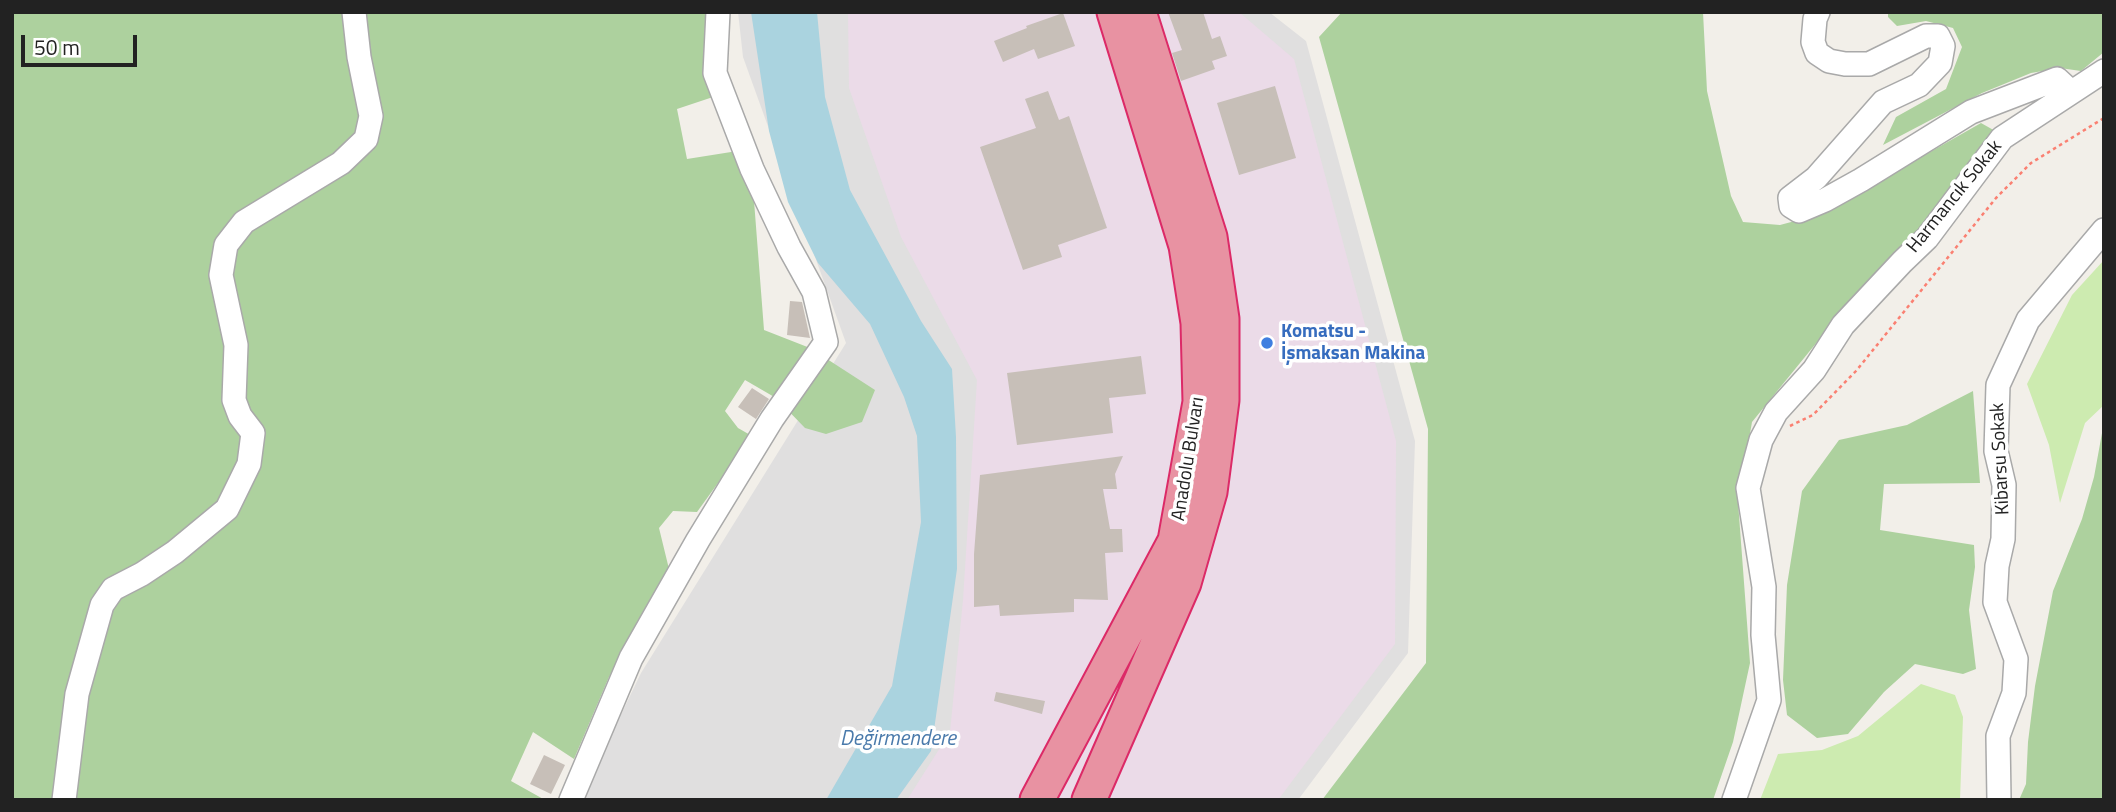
<!DOCTYPE html>
<html>
<head>
<meta charset="utf-8">
<style>
	body { margin:0 }
	#map { position:relative; width:2116px; height:812px; overflow:hidden; background:#f2efe9; font-family:"Titillium Web",sans-serif }
	canvas { display:block }
	.frame { position:absolute; inset:0; border:14px solid #222; pointer-events:none }
	.scale { position:absolute; left:21px; top:35px; width:116px; height:32px; box-sizing:border-box; border:4px solid #222; border-top:0; padding-left:9px; font-size:21px; line-height:24px; white-space:nowrap; color:#222; -webkit-text-stroke:5px #fff; paint-order:stroke }
</style>
</head>
<body>
<div id="map">
<canvas width="2116" height="812"></canvas>
<div class="frame"></div>
<div class="scale">50 m</div>
</div>
<script>
const context = document.querySelector('canvas').getContext('2d');
context.lineJoin = 'round';
function fill(path, color) {
  context.fillStyle = color;
  context.fill(path, 'evenodd');
}
function poly(rows) {
  const path = new Path2D();
  for (const r of rows) {
    path.moveTo(r[0], r[1]);
    for (let i = 2; i < r.length; i += 2) path.lineTo(r[i], r[i + 1]);
  }
  return path;
}
function strokePath(path, color, width, dash) {
  context.strokeStyle = color;
  context.lineWidth = width;
  context.lineCap = dash ? 'butt' : 'round';
  context.setLineDash(dash || []);
  context.stroke(path);
}
function write(font, color, halo, rows, align = 'center') {
  context.font = font + ' "Titillium Web",sans-serif';
  context.lineWidth = 7;
  context.setLineDash([]);
  context.textBaseline = 'middle';
  context.strokeStyle = halo;
  context.fillStyle = color;
  for (const [text, x, y, turn = 0] of rows) {
    context.save();
    context.translate(x, y);
    context.rotate((+turn || 0) * Math.PI / 180);
    context.textAlign = isNaN(turn) ? turn : align;
    if (halo) context.strokeText(text, 0, 0);
    context.fillText(text, 0, 0);
    context.restore();
  }
}
fill(poly([
	[738,12,1269,12,1306,41,1415,441,1408,653,1298,800,580,800,641,673,846,343,743,57]
]), '#e0dfdf');
fill(poly([
	[848,12,1239,12,1294,59,1396,441,1395,644,1278,800,907,800,950,732,963,600,977,380,901,237,849,88]
]), '#ebdbe8');
fill(poly([
	[2104,260,2104,405,2085,423,2060,503,2049,445,2027,384,2072,295],
	[1921,684,1955,695,1963,717,1960,800,1760,800,1778,754,1822,750,1858,736]
]), '#cdebb0');
fill(poly([
	[12,12,717,12,728,92,677,109,687,159,750,149,764,330,810,348,875,390,862,422,826,434,805,428,776,398,745,380,725,411,738,428,752,436,697,512,673,511,659,528,669,569,609,677,574,759,533,732,511,781,545,800,12,800],
	[1342,12,1703,12,1707,91,1731,196,1743,222,1780,225,1821,214,1981,123,1997,132,1918,231,1861,288,1752,422,1738,502,1750,663,1733,742,1713,800,1322,800,1426,663,1428,429,1319,37],
	[1888,12,2104,12,2104,52,2081,71,2060,68,2031,73,1982,93,1883,145,1896,117,1946,89,1962,47,1953,28,1926,21,1897,26,1888,17],
	[1973,391,1980,483,1884,484,1880,530,1974,545,1975,567,1969,610,1976,669,1963,674,1915,664,1884,692,1848,734,1817,738,1787,715,1783,680,1787,585,1802,491,1839,440,1907,425],
	[2104,422,2104,800,2019,800,2026,784,2028,742,2035,686,2053,591,2082,519,2094,477]
]), '#add19e');
fill(poly([
	[751,12,817,12,825,97,850,190,921,321,952,369,956,437,957,569,931,751,896,800,826,800,892,686,921,522,917,436,904,397,870,324,818,263,788,202,769,131]
]), '#aad3df');
fill(poly([
	[1168,12,1203,12,1212,39,1220,36,1227,56,1212,61,1215,69,1181,81,1172,53,1182,50],
	[1063,13,1075,46,1038,59,1034,49,1003,62,994,41,1027,28,1026,26],
	[1275,86,1296,158,1239,175,1217,103],
	[1048,91,1059,120,1069,116,1107,228,1058,245,1062,257,1023,270,980,147,1036,128,1025,99],
	[790,301,802,302,810,338,787,335],
	[1141,356,1146,394,1109,398,1113,433,1017,445,1007,373],
	[752,388,769,399,756,419,738,407],
	[1123,456,1115,474,1117,489,1103,489,1110,529,1122,529,1123,552,1105,553,1108,600,1074,599,1074,612,1000,616,999,605,974,607,974,554,980,475],
	[996,692,1045,701,1042,714,994,701],
	[544,755,565,765,551,794,530,784]
]), '#c7bfb8');
const minor = poly([
	[1818,12,1815,19,1813,42,1817,53,1829,61,1845,64,1869,64,1926,36,1938,36,1943,46,1940,63,1919,85,1883,102,1816,178,1790,198,1791,206,1799,211,1825,200,1861,180,1971,112,2057,79,2071,92],
	[64,800,77,694,102,605,113,589,142,574,175,552,227,509,249,464,253,433,240,416,234,400,236,345,221,275,226,245,244,222,341,163,366,139,371,116,359,57,354,12],
	[571,800,631,658,698,540,772,419,826,342,814,292,789,247,752,169,715,73,718,12],
	[1734,800,1769,700,1763,635,1764,587,1748,488,1761,440,1776,412,1814,370,1843,325,1902,262,1927,238,2002,138,2104,71],
	[1999,800,1998,736,2014,693,2016,659,1995,602,1997,566,2003,539,2004,485,1996,451,1998,385,2028,320,2104,230]
]);
const highway = poly([
	[1037,800,1175,541,1200,402,1198,323,1186,246,1114,12],
	[1089,800,1184,583,1210,492,1222,400,1222,319,1210,237,1139,12]
]);
strokePath(minor, '#a9a9a9', 26);
strokePath(highway, '#dc2a67', 37);
strokePath(poly([
	[1790,426,1813,415,1856,371,1996,198,2031,163,2104,118]
]), '#fa8072', 2.5, [3.5, 3.5]);
strokePath(minor, '#fff', 23);
strokePath(highway, '#e892a2', 33);
for (const [x, y, r, color] of [
	[1267,343,7,"#3f7fe0"]
]) {
  const dot = new Path2D();
  dot.arc(x, y, r, 0, 2 * Math.PI);
  context.fillStyle = color;
  context.fill(dot);
  strokePath(dot, '#fff', 2.5);
}
write('19px', '#222', '#fff', [
	["Harmancık Sokak",1955,197,-51],
	["Anadolu Bulvarı",1189,459,-81],
	["Kibarsu Sokak",2001,459,-93]
]);
write('bold 19px', '#366cbe', '#fff', [
	["Komatsu -",1281,332],
	["İşmaksan Makina",1281,354]
], 'left');
write('italic 21px', '#4a7aab', '#fff', [
	["Değirmendere",898,740]
]);
</script>
</body>
</html>
